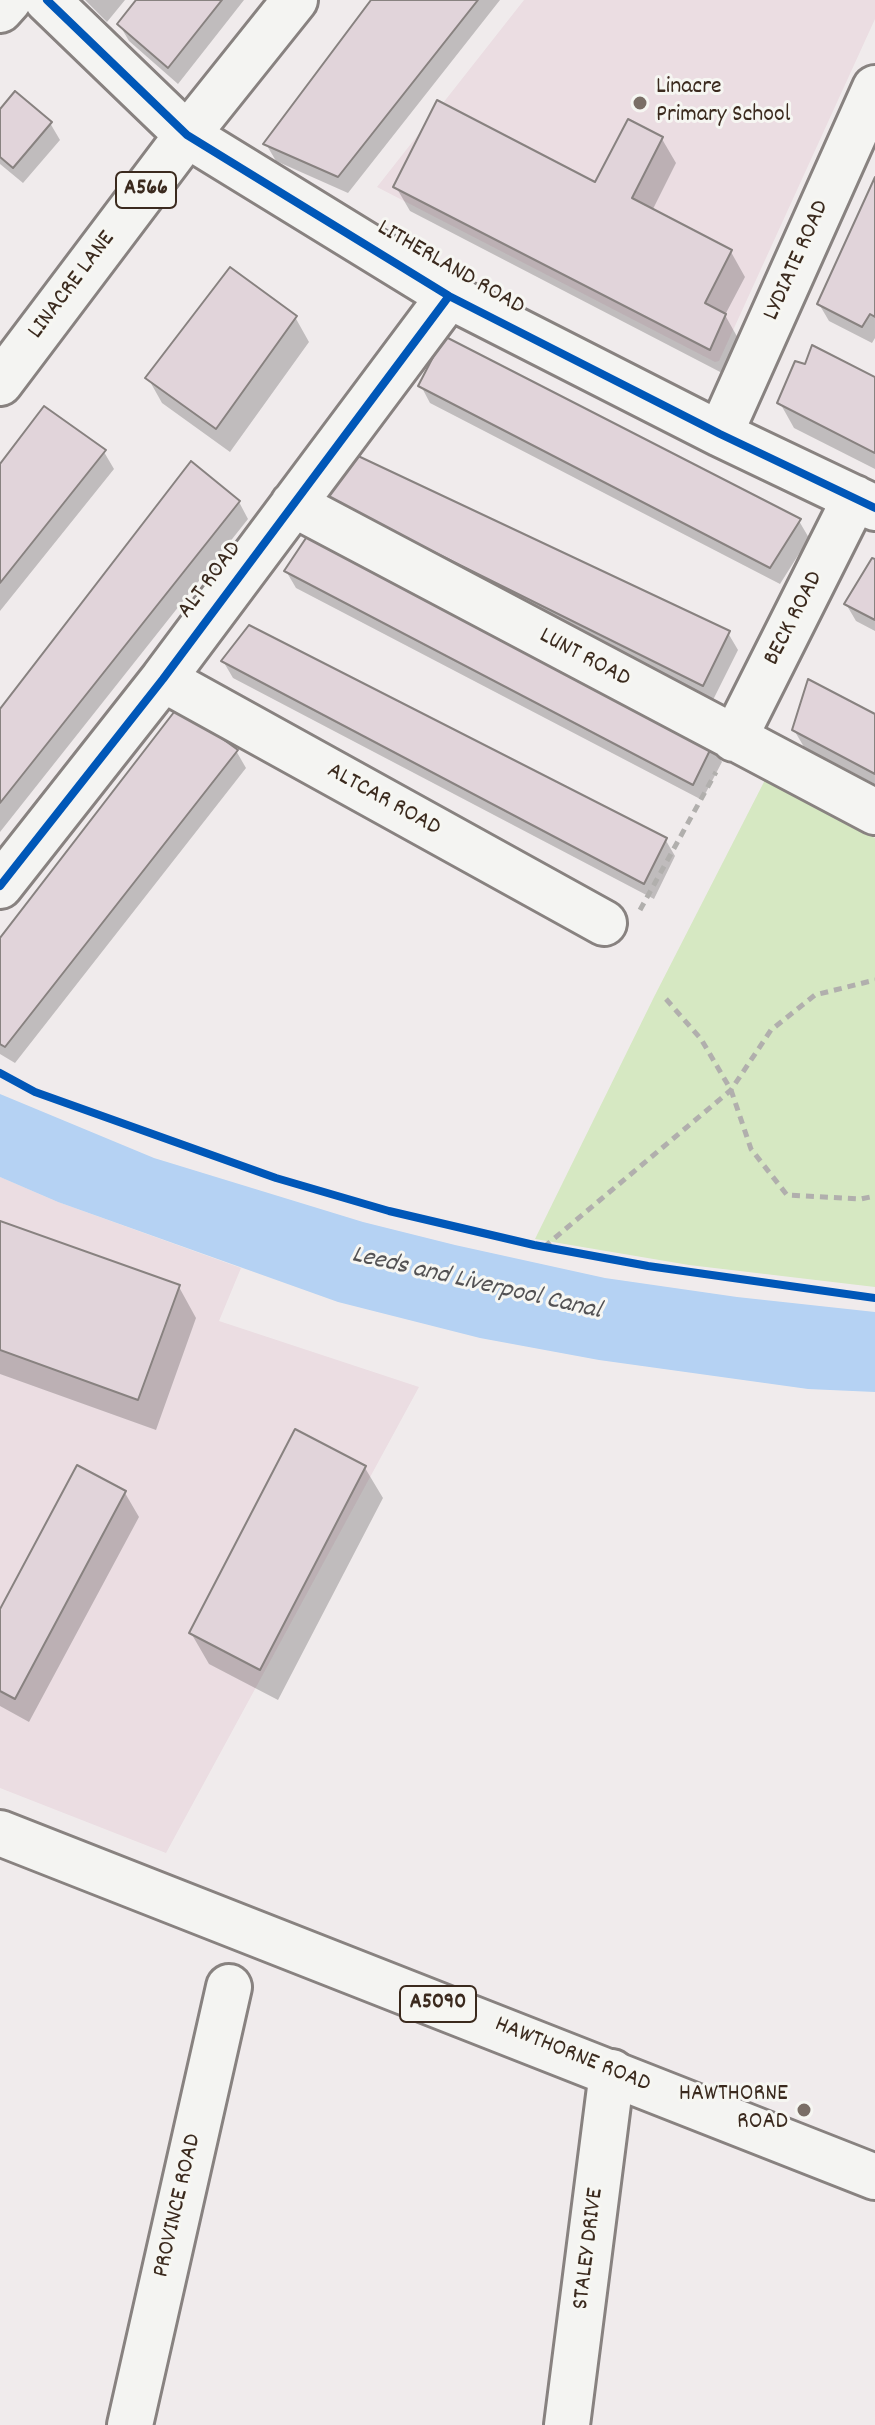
<!DOCTYPE html>
<html>
<head>
<meta charset="utf-8">
<style>
	body { margin:0 }
	canvas { display:block; background:#f0ebec }
</style>
</head>
<body>
<canvas width="875" height="2425"></canvas>
<script>
const context = document.querySelector('canvas').getContext('2d');
context.lineJoin = 'round';
function fill(path, color) {
  context.fillStyle = color;
  context.fill(path, 'evenodd');
}
function poly(rows) {
  const path = new Path2D();
  for (const r of rows) {
    path.moveTo(r[0], r[1]);
    for (let i = 2; i < r.length; i += 2) path.lineTo(r[i], r[i + 1]);
  }
  return path;
}
function strokePath(path, color, width, dash) {
  context.strokeStyle = color;
  context.lineWidth = width;
  context.lineCap = dash ? 'butt' : 'round';
  context.setLineDash(dash || []);
  context.stroke(path);
}
function write(font, color, halo, rows, align = 'center') {
  context.font = font + ' Dekko,sans-serif';
  context.lineWidth = 6;
  context.setLineDash([]);
  context.textBaseline = 'middle';
  context.strokeStyle = halo;
  context.fillStyle = color;
  for (const [text, x, y, turn = 0] of rows) {
    context.save();
    context.translate(x, y);
    context.rotate((+turn || 0) * Math.PI / 180);
    context.textAlign = isNaN(turn) ? turn : align;
    if (halo) context.strokeText(text, 0, 0);
    context.fillText(text, 0, 0);
    context.restore();
  }
}
fill(poly([
	[524,0,875,0,875,19,719,361,715,362,377,187],
	[0,1177,58,1202,241,1268,219,1321,419,1387,166,1853,0,1788]
]), '#ebdde2');
fill(poly([
	[766,778,875,838,875,1287,689,1265,535,1239,654,997]
]), '#d6e8c2');
fill(poly([
	[0,1094,154,1158,363,1222,455,1245,605,1278,737,1297,875,1312,875,1392,808,1389,599,1360,480,1338,338,1302,58,1202,0,1177]
]), '#b5d2f3');
fill(poly([
	[85,0,125,0,107,22],
	[138,0,244,0,178,84,129,41,119,24],
	[374,0,500,0,348,193,276,161,266,144],
	[0,112,50,123,60,140,23,183,0,164],
	[662,139,676,163,652,211,731,252,745,277,725,315,739,340,724,374,410,211,396,187,596,184],
	[875,182,875,338,872,343,829,321,819,304],
	[295,317,309,342,230,452,162,403,148,378],
	[875,380,875,469,794,428,780,403],
	[421,386,799,521,809,538,780,584,430,403],
	[104,452,114,469,0,611,0,467],
	[328,498,728,633,738,650,712,702],
	[239,502,248,519,0,832,0,712],
	[875,562,875,631,856,621,846,604],
	[286,571,712,745,722,762,702,800,296,588],
	[223,661,665,839,675,856,654,899,233,678],
	[875,716,875,784,804,747,794,730],
	[224,730,246,768,15,1063,0,1054,0,941],
	[0,1223,179,1287,196,1318,156,1430,0,1374],
	[365,1468,383,1498,278,1700,209,1664,191,1633],
	[125,1493,139,1517,29,1722,0,1706,0,1614]
]), '#0003');
const building = poly([
	[136,0,222,0,168,68,117,24,136,0],
	[371,0,478,0,338,177,263,144,371,0],
	[15,91,52,122,13,168,0,157,0,109,15,91],
	[437,100,595,182,628,119,663,137,632,198,732,250,705,303,726,314,710,350,393,187,437,100],
	[875,177,875,317,870,314,862,327,817,304,875,177],
	[230,267,297,316,216,429,145,378,230,267],
	[444,336,801,519,770,568,418,386,444,336],
	[812,345,875,377,875,453,777,403,795,361,805,364,812,345],
	[44,406,106,450,0,583,0,464,44,406],
	[356,455,730,631,703,686,325,498,356,455],
	[191,461,240,501,0,803,0,709,191,461],
	[308,535,713,744,693,785,284,571,308,535],
	[872,558,875,559,875,620,844,604,872,558],
	[249,625,667,838,644,884,221,661,249,625],
	[808,679,875,714,875,774,792,730,808,679],
	[181,703,226,729,220,737,238,750,5,1047,0,1044,0,938,181,703],
	[0,1221,180,1285,138,1400,0,1350,0,1221],
	[295,1429,366,1466,260,1670,189,1633,295,1429],
	[77,1465,126,1491,15,1699,0,1691,0,1609,77,1465]
]);
fill(building, '#e1d4da');
strokePath(building, '#888280', 2);
const minor = poly([
	[47,0,187,135,449,296,720,434,875,508],
	[0,10,9,0],
	[720,434,875,88],
	[293,504,875,812],
	[163,679,604,923],
	[734,739,855,498],
	[0,886,163,679,449,296],
	[130,2425,229,1987],
	[567,2425,612,2072]
]);
const major = poly([
	[0,383,187,135,295,0],
	[0,1833,875,2177]
]);
strokePath(minor, '#888280', 50);
strokePath(major, '#888280', 50);
strokePath(poly([
	[640,910,716,772],
	[666,999,701,1039,731,1090,751,1149,787,1195,861,1199,875,1196],
	[0,1073,35,1092,276,1178,389,1211,534,1245,648,1266,875,1298],
	[544,1247,731,1090,771,1030,815,995,875,980]
]), '#b1afad', 5, [8, 6]);
strokePath(minor, '#f4f4f2', 44);
strokePath(major, '#f4f4f2', 44);
strokePath(poly([
	[47,0,187,135,449,296,720,434,875,508],
	[0,886,163,679,449,296],
	[0,1073,35,1092,276,1178,389,1211,534,1245,648,1266,875,1298]
]), '#0057b8', 8);
for (const [x, y, r, color] of [
	[640,103,8,"#7a6e66"],
	[804,2110,8,"#7a6e66"]
]) {
  const dot = new Path2D();
  dot.arc(x, y, r, 0, 2 * Math.PI);
  context.fillStyle = color;
  context.fill(dot);
  strokePath(dot, '#f6f6f2', 3);
}
for (const [x, y, w] of [
	[146,190,60],
	[438,2004,76]
]) {
  const box = new Path2D();
  box.roundRect(x - w / 2, y - 18, w, 36, 6);
  context.fillStyle = '#f6f6f2';
  context.fill(box);
  strokePath(box, '#3b2a1e', 2);
}
write('bold 22px', '#3b2a1e', null, [
	["A566",146,190],
	["A5090",438,2004]
]);
write('24px', '#3b2a1e', '#f6f6f2', [
	["Linacre",656,89],
	["Primary School",656,117],
	["HAWTHORNE",788,2096,"right"],
	["ROAD",788,2124,"right"]
], 'left');
write('24px', '#3b2a1e', '#f6f6f2', [
	["LYDIATE ROAD",798,261,-66],
	["LITHERLAND ROAD",450,269,30],
	["LINACRE LANE",73,286,-53],
	["ALT ROAD",211,581,-53],
	["BECK ROAD",795,619,-63],
	["LUNT ROAD",584,659,28],
	["ALTCAR ROAD",383,801,29],
	["HAWTHORNE ROAD",572,2056,22],
	["PROVINCE ROAD",179,2206,-77],
	["STALEY DRIVE",590,2249,-83]
]);
write('italic 26px', '#535254', '#f6f6f2', [
	["Leeds and Liverpool Canal",476,1285,13]
]);
</script>
</body>
</html>
